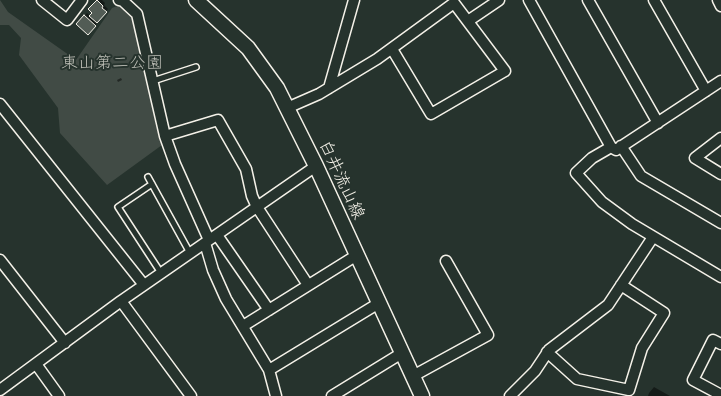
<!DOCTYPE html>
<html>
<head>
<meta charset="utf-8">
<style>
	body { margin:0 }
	canvas { display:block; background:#26332d }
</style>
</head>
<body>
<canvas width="721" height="396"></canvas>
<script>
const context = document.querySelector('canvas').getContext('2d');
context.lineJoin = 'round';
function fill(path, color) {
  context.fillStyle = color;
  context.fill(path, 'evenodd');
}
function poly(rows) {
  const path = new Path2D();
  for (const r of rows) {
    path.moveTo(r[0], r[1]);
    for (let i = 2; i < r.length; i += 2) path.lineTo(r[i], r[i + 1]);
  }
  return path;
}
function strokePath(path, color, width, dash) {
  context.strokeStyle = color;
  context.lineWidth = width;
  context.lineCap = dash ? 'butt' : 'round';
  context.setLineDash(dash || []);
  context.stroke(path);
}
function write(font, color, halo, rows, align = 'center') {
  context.font = font + ' Itim,"Klee One",sans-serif';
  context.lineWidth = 4;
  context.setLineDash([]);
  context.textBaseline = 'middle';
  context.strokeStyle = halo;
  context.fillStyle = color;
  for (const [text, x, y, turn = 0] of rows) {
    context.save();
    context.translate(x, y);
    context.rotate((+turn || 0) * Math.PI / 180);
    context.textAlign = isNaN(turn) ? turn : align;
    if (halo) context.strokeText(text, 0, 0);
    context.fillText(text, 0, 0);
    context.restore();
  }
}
fill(poly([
	[0,0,8,12,76,60,112,8,120,5,135,20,156,126,162,145,107,185,60,133,58,108,19,55,21,38,9,25,0,25]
]), '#414b45');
fill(poly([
	[98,0,102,0,105,3,104,5,108,9,97,21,98,22,88,33,77,24,87,13,90,16,93,13,90,9],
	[121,78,122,80,118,82,117,80],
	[654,387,670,396,648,396,649,393]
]), '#0007');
const building = poly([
	[97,0,103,6,102,8,107,12,97,23,89,16,92,13,88,9,97,0],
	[84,15,96,26,88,35,76,24,84,15]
]);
fill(building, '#525c55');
strokePath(building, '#f4f1e8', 1);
const service = poly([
	[153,81,196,67],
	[148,177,190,253],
	[152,184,118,207,161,273]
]);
const minor = poly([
	[42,0,67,20,82,0],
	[119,0,123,1,137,14,165,136,175,164,209,240],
	[529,0,611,147,616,150,721,81],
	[588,0,658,123],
	[654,0,706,91],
	[718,0,721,6],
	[468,21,499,0],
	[329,88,354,0],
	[0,104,144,285],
	[287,108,319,94,377,59,454,3,505,71,431,114,392,49],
	[165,136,218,120,246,169,252,196,257,207,308,285],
	[721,138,695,158,721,174],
	[621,146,641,176,721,223],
	[611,147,592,158,576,173,602,202,632,224,721,277],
	[217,235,269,310],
	[205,243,213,270,226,299,269,370,276,396],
	[0,260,65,343],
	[121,301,191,396],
	[243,326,357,255],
	[721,344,713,340,693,380,721,395],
	[547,352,577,379,629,390,642,348,664,313,621,285],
	[36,364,59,396],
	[269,370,379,303],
	[413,376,488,335,446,261],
	[0,390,121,301,316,166],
	[332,396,402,353],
	[510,396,535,371,549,350,608,305,653,237]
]);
const secondary = poly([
	[196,0,248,48,277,88,316,166,422,396]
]);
strokePath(service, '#f4f1e8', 8);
strokePath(minor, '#f4f1e8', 13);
strokePath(secondary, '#f4f1e8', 17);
strokePath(service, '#26332d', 5);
strokePath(minor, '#26332d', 10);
strokePath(secondary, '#26332d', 14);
write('17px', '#bebfb7', '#26332d', [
	["東山第二公園",112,64]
]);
write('17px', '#f4f1e8', '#26332d', [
	["白井流山線",341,180,65]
]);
</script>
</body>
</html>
